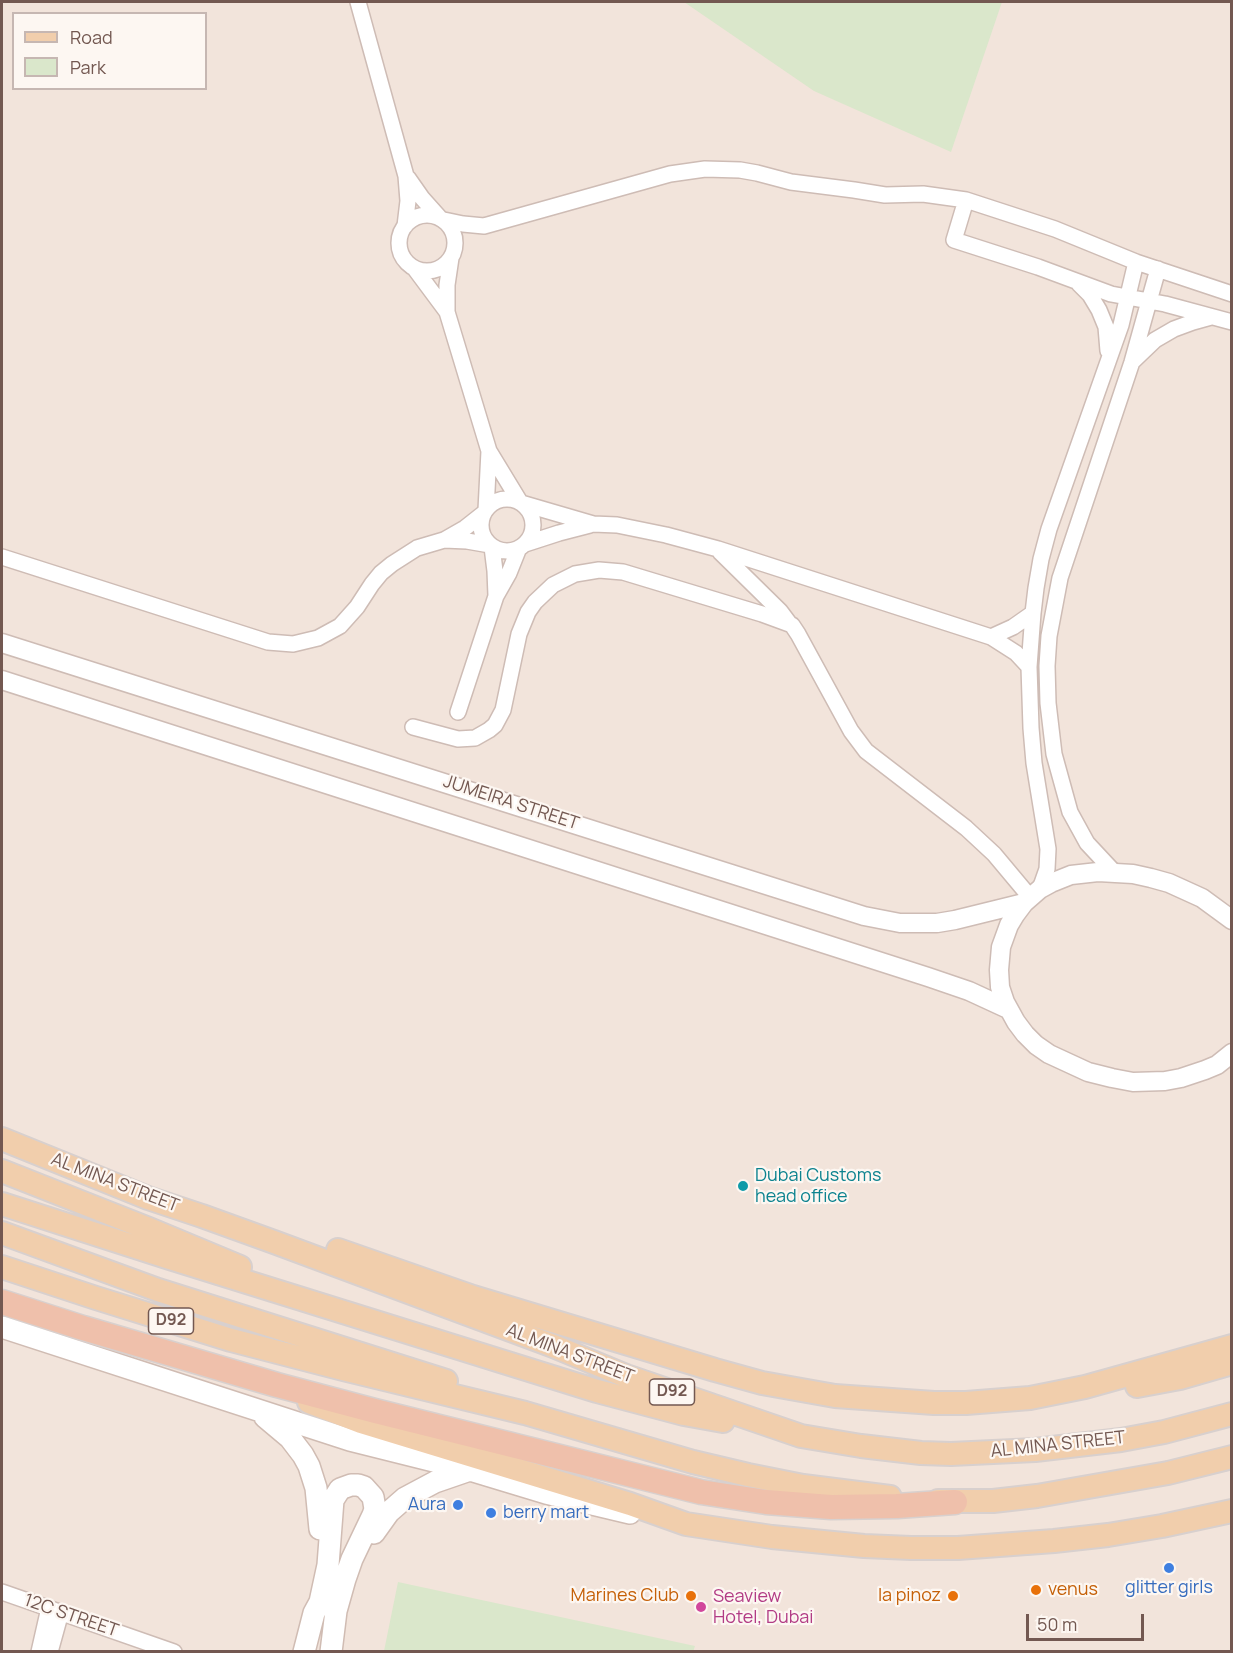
<!DOCTYPE html>
<html>
<head>
<meta charset="utf-8">
<style>
	body { margin:0 }
	#map { position:relative; width:1233px; height:1653px; overflow:hidden; background:#fbf3eb; font-family:Manrope,sans-serif }
	canvas { display:block }
	.frame { position:absolute; inset:0; border:3px solid #735851; pointer-events:none }
	.legend { position:absolute; left:12px; top:12px; width:195px; height:78px; box-sizing:border-box; background:#fdf7f2; border:2px solid #c6b7b2; margin:0; padding:8px 10px; list-style:none; font-size:18px; color:#735851 }
	.legend li { display:flex; align-items:center; gap:12px; height:30px }
	.legend b { width:30px; border:2px solid #c6b7b2 }
	.scale { position:absolute; left:1026px; top:1614px; width:118px; height:27px; box-sizing:border-box; border:3px solid #735851; border-top:0; padding-left:8px; font-size:18px; line-height:21px; white-space:nowrap; color:#735851; -webkit-text-stroke:4px #fdf7f2; paint-order:stroke }
</style>
</head>
<body>
<div id="map">
<canvas width="1233" height="1653"></canvas>
<div class="frame"></div>
<ul class="legend">
<li><b style="height:8px;background:#f1ceac"></b>Road</li>
<li><b style="height:16px;background:#dae7cb"></b>Park</li>
</ul>
<div class="scale">50 m</div>
</div>
<script>
const context = document.querySelector('canvas').getContext('2d');
context.lineJoin = 'round';
function fill(path, color) {
  context.fillStyle = color;
  context.fill(path, 'evenodd');
}
function poly(rows) {
  const path = new Path2D();
  for (const r of rows) {
    if (r.length === 3) {
      path.moveTo(r[0] + r[2], r[1]);
      path.arc(r[0], r[1], r[2], 0, 2 * Math.PI);
      continue;
    }
    path.moveTo(r[0], r[1]);
    for (let i = 2; i < r.length; i += 2) path.lineTo(r[i], r[i + 1]);
  }
  return path;
}
function strokePath(path, color, width, dash) {
  context.strokeStyle = color;
  context.lineWidth = width;
  context.lineCap = dash ? 'butt' : 'round';
  context.setLineDash(dash || []);
  context.stroke(path);
}
function write(font, color, halo, rows, align = 'center') {
  context.font = font + ' Manrope,sans-serif';
  context.lineWidth = 4.5;
  context.setLineDash([]);
  context.textBaseline = 'middle';
  context.strokeStyle = halo;
  context.fillStyle = color;
  for (const [text, x, y, turn = 0] of rows) {
    context.save();
    context.translate(x, y);
    context.rotate((+turn || 0) * Math.PI / 180);
    context.textAlign = isNaN(turn) ? turn : align;
    if (halo) context.strokeText(text, 0, 0);
    context.fillText(text, 0, 0);
    context.restore();
  }
}
fill(poly([
	[2,2,1231,2,1231,1651,2,1651],
	[14,14,206,14,206,88,14,88]
]), '#f2e4db');
fill(poly([
	[684,2,1002,2,951,152,814,91],
	[398,1582,695,1646,693,1652,384,1651]
]), '#dae7cb');
const minor = poly([
	[358,2,406,176,408,201,405,226],
	[408,178,422,198,439,217],
	[966,200,954,240,1038,267,1111,294,1165,304,1232,322],
	[427,243,28],
	[444,220,463,224,484,226,670,174,705,169,740,170,757,173,791,182,854,190,885,195,923,194,966,200,1055,229,1136,262,1232,294],
	[415,269,447,312,489,451,520,502],
	[1079,284,1090,295,1099,310,1106,327,1108,351],
	[447,312,447,285,451,258],
	[1132,362,1155,340,1174,329,1193,322,1211,317],
	[507,525,26],
	[521,503,593,524,617,525,666,535,718,549,991,637,1016,653,1029,667],
	[486,510,489,451],
	[444,540,465,528,484,513],
	[525,544,559,533,590,525],
	[492,547,495,571,496,596],
	[720,552,780,611,789,623],
	[2,557,268,642,293,644,318,638,340,626,357,607,372,584,381,573,392,564,417,548,444,540,467,541,490,545],
	[991,637,1013,627,1033,613],
	[458,712,496,596,509,573,519,548],
	[413,727,458,739,475,738,489,730,495,725,503,710,519,634,528,612,535,602,553,585,575,574,599,570,623,572,762,614,792,625,798,634,851,731,866,751,966,828,994,854,1030,897],
	[1115,873,1087,843,1070,812,1054,754,1048,703,1047,666,1049,636,1060,578,1132,362,1158,269],
	[1040,889,1047,869,1048,849,1034,763,1031,728,1029,667,1033,613,1036,588,1041,559,1049,529,1121,325,1136,262],
	[2,1592,174,1652],
	[39,1652,49,1608],
	[50,1652,61,1612]
]);
const tertiary = poly([
	[2,643,864,916,900,923,937,923,955,920,1024,903],
	[2,680,928,977,969,991,1008,1009],
	[1232,920,1202,898,1169,883,1151,878,1133,874,1098,872,1071,875,1051,883,1040,889,1024,903,1015,915,1009,925,1001,947,999,970,1000,987,1005,1002,1016,1022,1025,1034,1036,1045,1049,1054,1088,1072,1112,1078,1133,1082,1165,1081,1181,1078,1205,1070,1217,1065,1232,1053]
]);
const secondary = poly([
	[2,1327,350,1440,470,1470,546,1493,630,1513],
	[265,1417,290,1438,303,1455,309,1466,316,1488,320,1529],
	[374,1533,389,1512,405,1498,435,1482,467,1471],
	[304,1652,314,1613,320,1602,328,1565,333,1500,340,1489,351,1485,358,1485,364,1487,373,1497,375,1509,373,1515,352,1559,345,1579,336,1611,331,1652]
]);
const primary = poly([
	[2,1139,148,1198,202,1216,274,1242,551,1345,626,1376,801,1436,861,1446,921,1453,951,1454,1035,1450,1121,1440,1164,1432,1232,1414],
	[2,1171,149,1229,240,1267],
	[2,1204,170,1258,597,1391,684,1414,723,1421],
	[2,1233,158,1290,446,1381],
	[338,1250,473,1297,715,1370,762,1383,835,1396,934,1403,966,1403,1030,1398,1085,1387,1232,1346],
	[2,1267,96,1298,231,1340,343,1369,525,1413,693,1462,748,1475,803,1486,890,1497],
	[1137,1386,1180,1378,1232,1363],
	[309,1402,361,1422,630,1504,686,1524,772,1537,864,1546,911,1548,958,1548,1054,1541,1108,1535,1162,1526,1232,1511],
	[938,1501,993,1501,1037,1496,1168,1473,1232,1457]
]);
const trunk = poly([
	[2,1302,83,1328,277,1385,375,1411,701,1492,766,1502,831,1507,897,1506,955,1502]
]);
strokePath(minor, '#cebcb5', 18);
strokePath(tertiary, '#cebcb5', 21);
strokePath(secondary, '#d0bcb3', 24);
strokePath(primary, '#d8d0ce', 26);
strokePath(trunk, '#d8d0ce', 27);
strokePath(minor, '#fff', 15);
strokePath(tertiary, '#fff', 18);
strokePath(secondary, '#fff', 21);
strokePath(primary, '#f1ceac', 22);
strokePath(trunk, '#efc0ab', 24);
for (const [x, y, r, color] of [
	[743,1186,6,"#0f9aa8"],
	[458,1505,6,"#3f7fe0"],
	[491,1513,6,"#3f7fe0"],
	[1169,1568,6,"#3f7fe0"],
	[1036,1590,6,"#e8710a"],
	[691,1596,6,"#e8710a"],
	[953,1596,6,"#e8710a"],
	[701,1607,6,"#d1479c"]
]) {
  const dot = new Path2D();
  dot.arc(x, y, r, 0, 2 * Math.PI);
  context.fillStyle = color;
  context.fill(dot);
  strokePath(dot, '#fdf7f2', 2);
}
for (const [x, y, w] of [
	[171,1321,45],
	[672,1392,45]
]) {
  const box = new Path2D();
  box.roundRect(x - w / 2, y - 13, w, 26, 4.5);
  context.fillStyle = '#fdf7f2';
  context.fill(box);
  strokePath(box, '#735851', 1.5);
}
write('bold 16px', '#735851', null, [
	["D92",171,1321],
	["D92",672,1392]
]);
write('18px', '#735851', '#fdf7f2', [
	["JUMEIRA STREET",511,803,18],
	["AL MINA STREET",115,1183,21],
	["AL MINA STREET",570,1354,21],
	["AL MINA STREET",1058,1445,-6],
	["12C STREET",71,1616,19]
]);
write('18px', '#0d838f', '#fdf7f2', [
	["Dubai Customs",755,1176],
	["head office",755,1197]
], 'left');
write('18px', '#366cbe', '#fdf7f2', [
	["Aura",446,1505],
	["berry mart",503,1513,"left"],
	["glitter girls",1169,1588,"center"]
], 'right');
write('18px', '#c56008', '#fdf7f2', [
	["venus",1048,1590,"left"],
	["Marines Club",679,1596],
	["la pinoz",941,1596]
], 'right');
write('18px', '#b23c85', '#fdf7f2', [
	["Seaview",713,1597],
	["Hotel, Dubai",713,1618]
], 'left');
</script>
</body>
</html>
